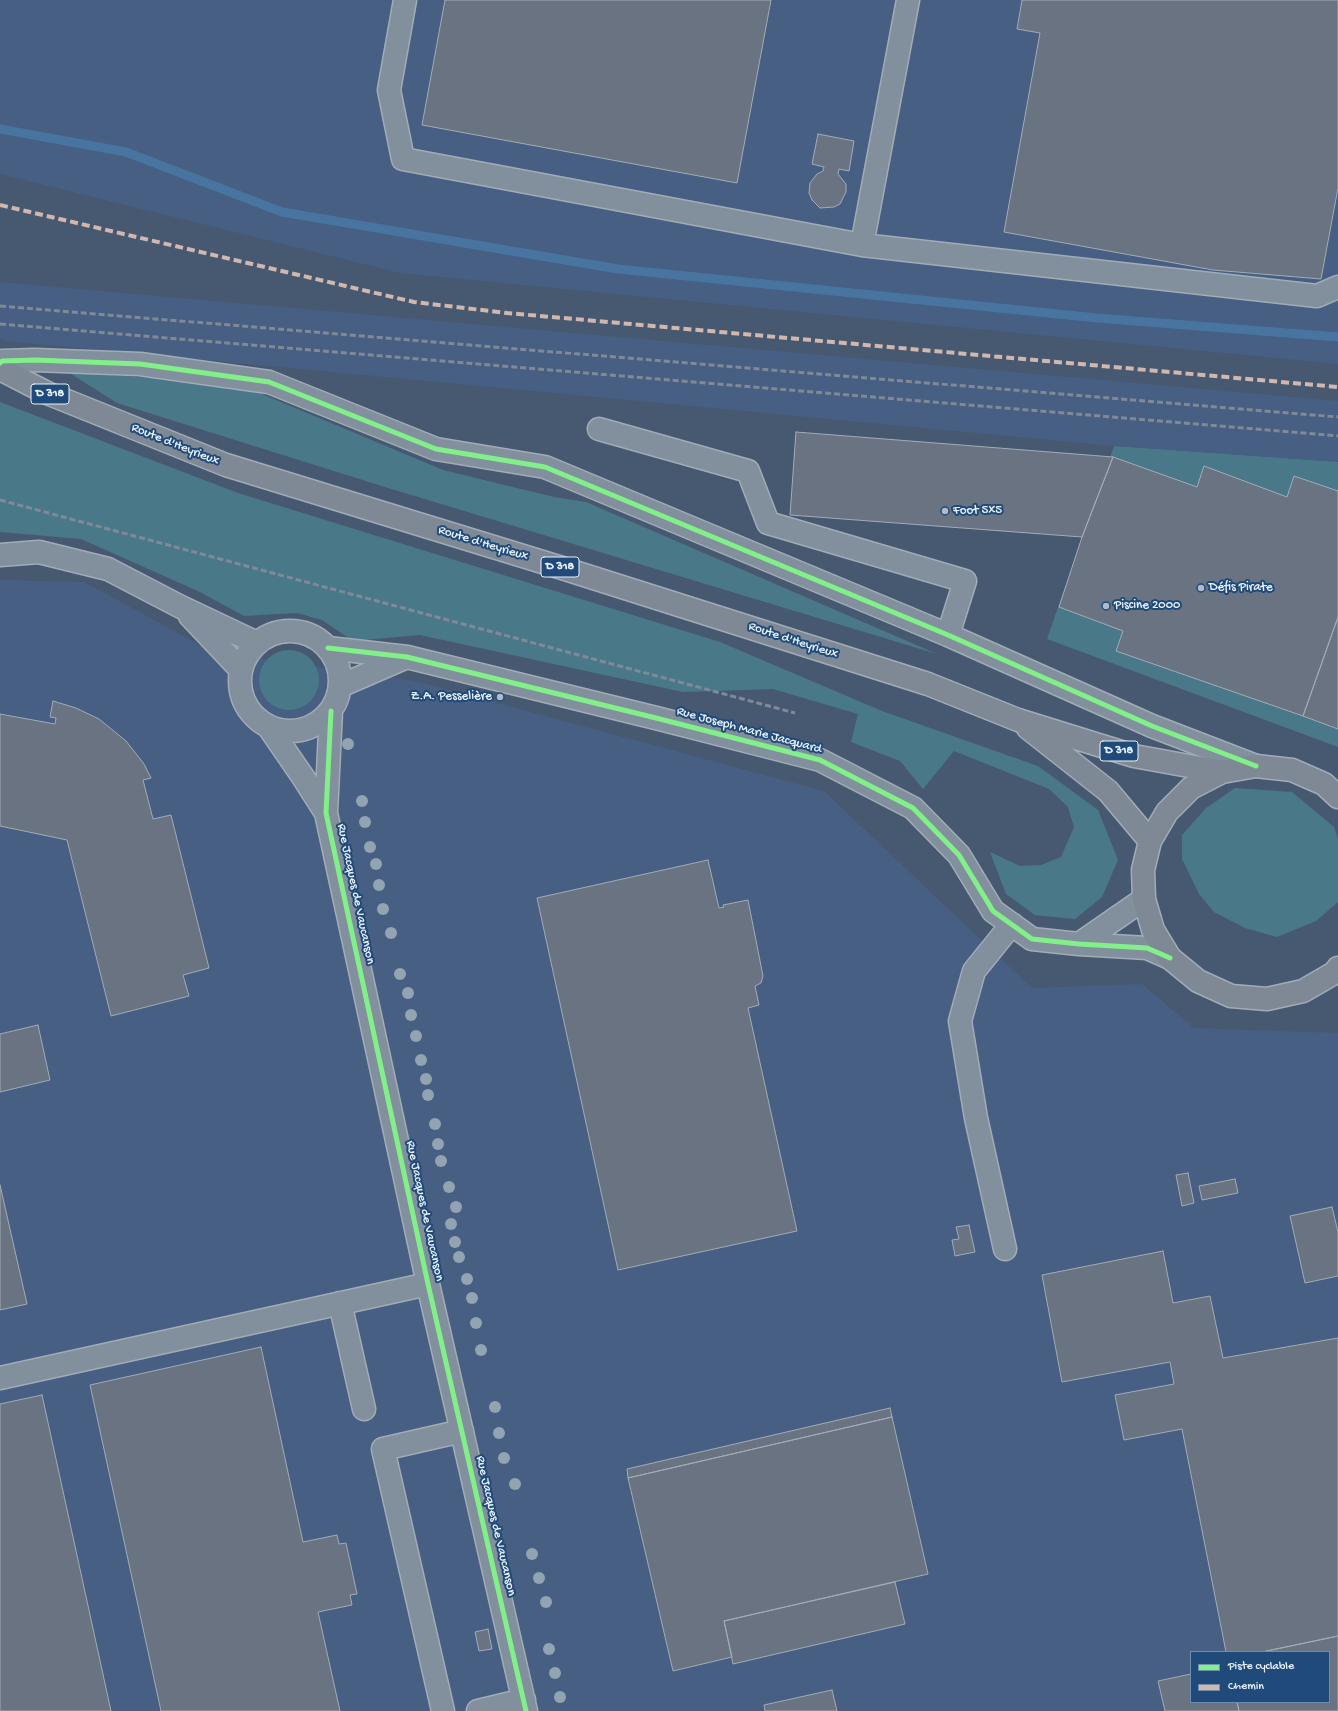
<!DOCTYPE html>
<html>
<head>
<meta charset="utf-8">
<style>
	body { margin:0 }
	#map { position:relative; width:1338px; height:1711px; overflow:hidden; background:#475970; font-family:"Gochi Hand",sans-serif }
	canvas { display:block }
	.legend { position:absolute; left:1190px; top:1651px; width:140px; height:52px; box-sizing:border-box; background:#1f4a7a; border:1px solid #6f8dac; margin:0; padding:5px 7px; list-style:none; font-size:12px; color:#e8f1f8 }
	.legend li { display:flex; align-items:center; gap:8px; height:20px }
	.legend b { width:20px; border:1px solid #6f8dac }
</style>
</head>
<body>
<div id="map">
<canvas width="1338" height="1711"></canvas>
<ul class="legend">
<li><b style="height:5px;background:#82f089"></b>Piste cyclable</li>
<li><b style="height:5px;background:#d1b7ad"></b>Chemin</li>
</ul>
</div>
<script>
const context = document.querySelector('canvas').getContext('2d');
context.lineJoin = 'round';
function fill(path, color) {
  context.fillStyle = color;
  context.fill(path, 'evenodd');
}
function poly(rows) {
  const path = new Path2D();
  for (const r of rows) {
    if (r.length === 3) {
      path.moveTo(r[0] + r[2], r[1]);
      path.arc(r[0], r[1], r[2], 0, 2 * Math.PI);
      continue;
    }
    path.moveTo(r[0], r[1]);
    for (let i = 2; i < r.length; i += 2) path.lineTo(r[i], r[i + 1]);
  }
  return path;
}
function strokePath(path, color, width, dash) {
  context.strokeStyle = color;
  context.lineWidth = width;
  context.lineCap = dash ? 'butt' : 'round';
  context.setLineDash(dash || []);
  context.stroke(path);
}
function write(font, color, halo, rows, align = 'center') {
  context.font = font + ' "Gochi Hand",sans-serif';
  context.lineWidth = 4;
  context.setLineDash([]);
  context.textBaseline = 'middle';
  context.strokeStyle = halo;
  context.fillStyle = color;
  for (const [text, x, y, turn = 0] of rows) {
    context.save();
    context.translate(x, y);
    context.rotate((+turn || 0) * Math.PI / 180);
    context.textAlign = isNaN(turn) ? turn : align;
    if (halo) context.strokeText(text, 0, 0);
    context.fillText(text, 0, 0);
    context.restore();
  }
}
fill(poly([
	[0,0,1338,0,1338,364,400,273,0,174],
	[0,282,1338,401,1338,462,1114,446,5,341,0,338],
	[0,580,84,582,211,651,415,681,824,791,1032,988,1142,984,1194,1028,1338,1033,1338,1711,0,1711],
	[1191,1652,1329,1652,1329,1702,1191,1702]
]), '#465f83');
fill(poly([
	[68,372,238,384,443,470,554,497,586,502,937,654,385,487,117,403],
	[0,402,238,493,720,642,882,711,1038,766,1098,810,1118,860,1102,897,1075,919,1035,915,1006,894,990,852,1020,866,1041,865,1061,857,1074,827,1068,807,1049,789,954,751,923,789,900,761,851,742,858,714,773,689,683,692,420,635,353,641,322,620,297,613,244,616,200,592,81,539,0,532],
	[1114,446,1338,462,1338,747,1047,639],
	[289,680,30],
	[1235,788,1292,792,1334,827,1338,839,1338,902,1316,921,1277,937,1245,928,1214,912,1199,894,1182,859,1182,835,1206,808]
]), '#497988');
strokePath(poly([
	[0,129,126,152,282,212,618,269,1097,318,1338,337]
]), '#48759f', 9);
const building = poly([
	[445,0,771,0,737,183,422,125,445,0],
	[1022,0,1338,0,1338,188,1321,279,1213,270,1004,232,1040,33,1017,29,1022,0],
	[818,134,854,141,849,171,839,169,838,174,846,184,846,192,840,204,834,207,820,208,812,200,809,193,810,183,817,174,823,171,824,167,812,164,818,134],
	[796,432,1113,457,1082,537,790,515,796,432],
	[1113,457,1197,487,1204,466,1287,497,1294,476,1338,491,1338,617,1303,716,1116,651,1123,631,1059,607,1082,537,1113,457],
	[1338,617,1338,729,1303,716,1338,617],
	[53,701,76,708,99,719,126,741,144,764,151,778,143,780,153,819,171,815,209,968,183,975,189,996,111,1016,67,840,0,826,0,714,55,724,56,718,50,717,53,701],
	[708,860,719,908,724,907,723,905,748,900,763,976,761,983,755,986,759,1005,748,1008,797,1231,618,1270,537,898,708,860],
	[38,1025,50,1080,0,1092,0,1034,38,1025],
	[1188,1173,1194,1203,1182,1206,1176,1175,1188,1173],
	[1235,1179,1238,1193,1202,1200,1199,1186,1235,1179],
	[0,1185,27,1304,0,1310,0,1185],
	[1332,1207,1338,1232,1338,1276,1305,1283,1290,1216,1332,1207],
	[969,1225,975,1252,955,1256,952,1240,959,1239,956,1227,969,1225],
	[1163,1251,1173,1303,1210,1296,1223,1358,1338,1338,1338,1636,1262,1652,1226,1652,1182,1429,1124,1440,1115,1395,1174,1384,1170,1362,1062,1382,1042,1275,1163,1251],
	[261,1347,303,1542,337,1535,339,1544,346,1543,357,1594,350,1595,352,1605,318,1612,340,1711,161,1711,90,1385,261,1347],
	[42,1395,111,1711,0,1711,0,1404,42,1395],
	[890,1408,892,1417,628,1478,627,1469,890,1408],
	[892,1417,928,1574,724,1621,732,1657,673,1671,628,1478,892,1417],
	[895,1582,905,1624,733,1664,724,1621,895,1582],
	[488,1629,492,1649,479,1651,475,1632,488,1629],
	[1338,1636,1338,1711,1239,1711,1237,1702,1329,1702,1329,1652,1262,1652,1338,1636],
	[1191,1674,1191,1702,1237,1702,1239,1711,1165,1711,1158,1681,1191,1674],
	[832,1690,837,1711,765,1711,764,1705,832,1690]
]);
fill(building, '#697382');
strokePath(building, '#a2acb8', 1);
const minor = poly([
	[405,0,389,90,403,159,862,245,1317,296,1338,287],
	[862,245,908,0],
	[0,363,2,361,35,360,140,364,269,382,436,449,545,467,948,635,1152,726,1256,766],
	[599,429,748,471,768,523,965,581,948,635],
	[0,555,39,552,108,569,181,607,257,643],
	[190,616,241,670],
	[290,681,50],
	[328,648,407,657,656,718,820,760,913,808,959,855,993,911,1032,939,1079,944,1147,948,1170,958],
	[340,686,407,657],
	[331,711,326,813,428,1284,526,1711],
	[268,726,303,777,326,813],
	[1079,944,1144,899],
	[1005,1249,976,1118,960,1021,974,971,1012,924],
	[340,1303,364,1409],
	[0,1378,428,1284],
	[443,1711,383,1449,462,1431],
	[478,1711,524,1700]
]);
const major = poly([
	[0,369,47,393,226,465,562,568,928,684,1018,720,1134,756,1222,772],
	[1028,728,1108,791,1150,841],
	[1338,797,1324,784,1292,770,1256,766,1222,772,1191,788,1167,812,1150,841,1143,870,1144,899,1153,930,1170,958,1198,981,1231,996,1267,999,1303,991,1334,973,1338,968]
]);
strokePath(minor, '#a2acb8', 25);
strokePath(major, '#a2acb8', 25);
strokePath(minor, '#828f9c', 22);
strokePath(major, '#7e8995', 22);
strokePath(poly([
	[0,306,1338,417],
	[0,324,1338,436],
	[0,500,795,713]
]), '#808a97', 3, [6, 3]);
strokePath(poly([
	[0,205,414,302,507,313,1338,387]
]), '#d1b7ad', 4, [8, 4]);
strokePath(poly([
	[0,363,2,361,35,360,140,364,269,382,436,449,545,467,948,635,1152,726,1256,766],
	[328,648,407,657,656,718,820,760,913,808,959,855,993,911,1032,939,1079,944,1147,948,1170,958],
	[331,711,326,813,428,1284,526,1711]
]), '#82f089', 5);
context.fillStyle = '#92a3b2';
for (const [x, y] of [
	[348,744],
	[362,801],
	[365,822],
	[370,847],
	[376,864],
	[379,885],
	[383,909],
	[391,933],
	[400,974],
	[408,993],
	[411,1015],
	[416,1036],
	[421,1060],
	[426,1079],
	[428,1095],
	[435,1124],
	[438,1144],
	[441,1161],
	[449,1187],
	[456,1207],
	[451,1224],
	[455,1242],
	[459,1257],
	[467,1279],
	[472,1298],
	[476,1323],
	[481,1350],
	[495,1407],
	[499,1433],
	[504,1458],
	[515,1484],
	[532,1554],
	[539,1578],
	[546,1602],
	[549,1649],
	[555,1673],
	[560,1697]
]) {
  context.beginPath();
  context.arc(x, y, 6, 0, 2 * Math.PI);
  context.fill();
}
for (const [x, y, r, color] of [
	[945,511,4,"#b0bcc8"],
	[1201,588,4,"#b0bcc8"],
	[1106,606,4,"#b0bcc8"],
	[500,697,4,"#b0bcc8"]
]) {
  const dot = new Path2D();
  dot.arc(x, y, r, 0, 2 * Math.PI);
  context.fillStyle = color;
  context.fill(dot);
  strokePath(dot, '#1f4a7a', 1.5);
}
for (const [x, y, w] of [
	[50,394,38],
	[560,567,38],
	[1119,751,38]
]) {
  const box = new Path2D();
  box.roundRect(x - w / 2, y - 10, w, 20, 3);
  context.fillStyle = '#1f4a7a';
  context.fill(box);
  strokePath(box, '#e8f1f8', 1);
}
write('bold 12px', '#e8f1f8', null, [
	["D 318",50,394],
	["D 318",560,567],
	["D 318",1119,751]
]);
write('13px', '#e8f1f8', '#1f4a7a', [
	["Route d'Heyrieux",175,445,22],
	["Route d'Heyrieux",483,544,17],
	["Route d'Heyrieux",793,641,18],
	["Rue Joseph Marie Jacquard",749,731,15],
	["Rue Jacques de Vaucanson",355,894,78],
	["Rue Jacques de Vaucanson",424,1211,78],
	["Rue Jacques de Vaucanson",495,1526,77]
]);
write('13px', '#e8f1f8', '#1f4a7a', [
	["Foot 5x5",953,511],
	["Défis Pirate",1209,588],
	["Piscine 2000",1114,606],
	["Z.A. Pesselière",492,697,"right"]
], 'left');
</script>
</body>
</html>
